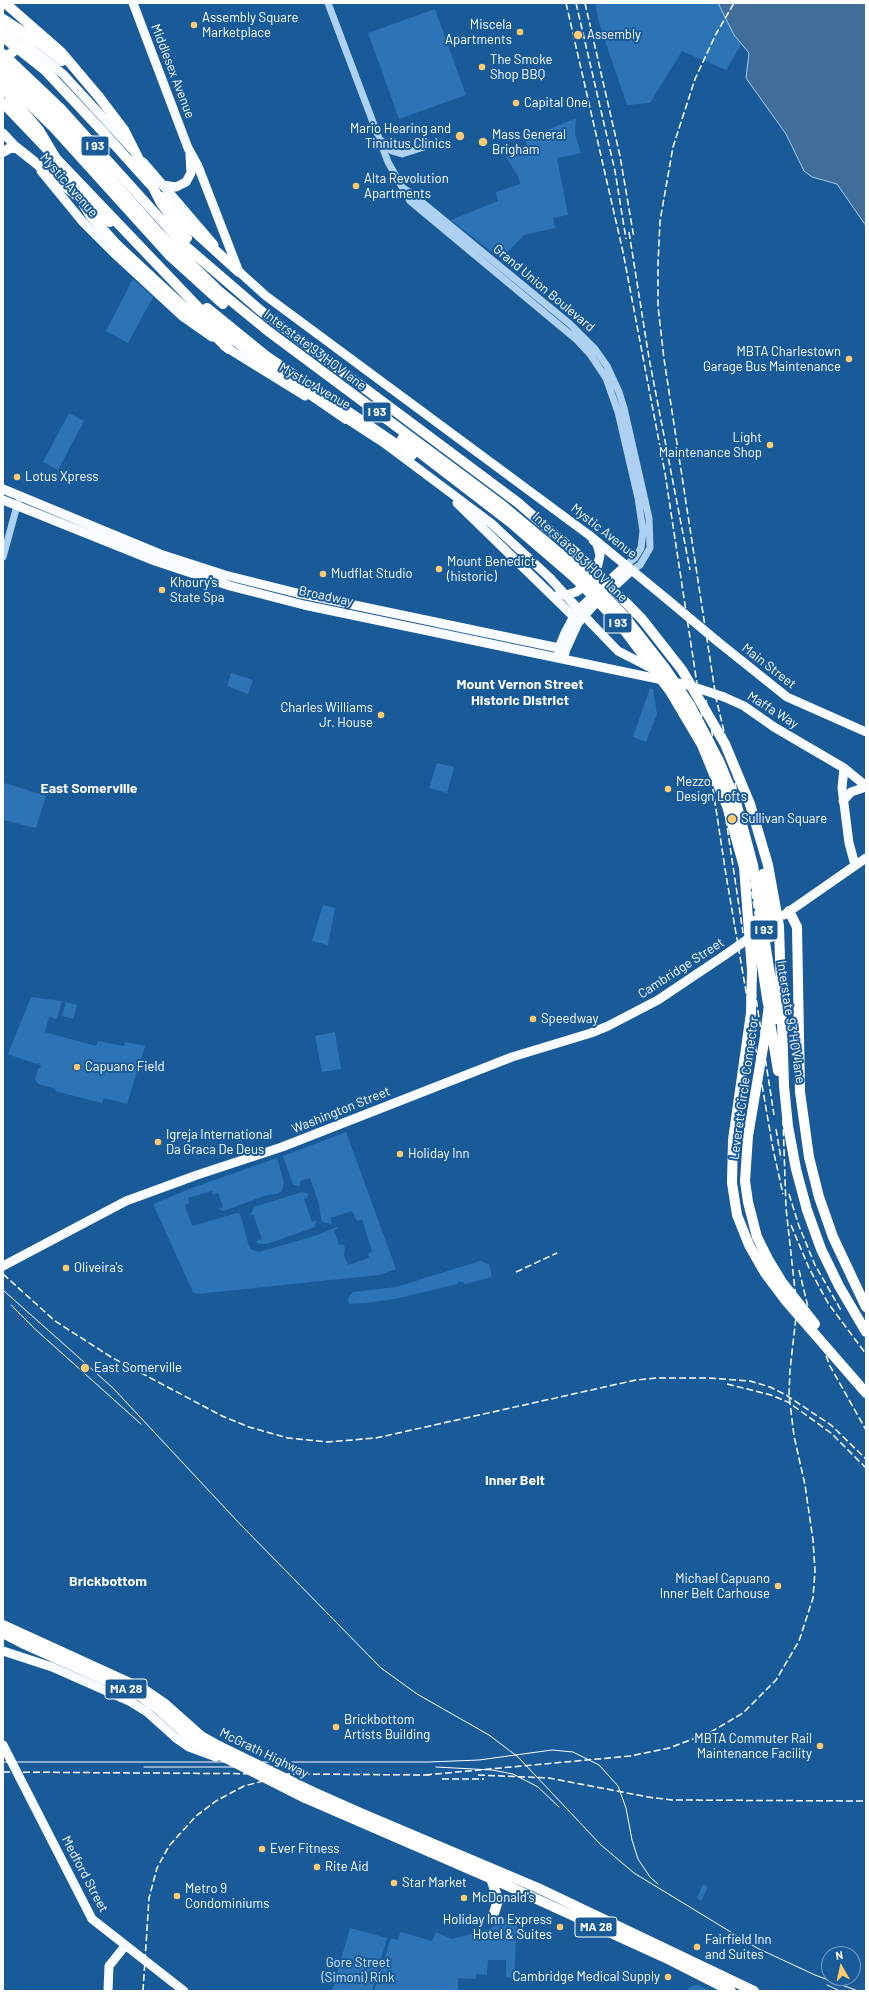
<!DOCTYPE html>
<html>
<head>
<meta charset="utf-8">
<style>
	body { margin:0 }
	#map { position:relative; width:869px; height:1994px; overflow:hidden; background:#195a99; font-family:Barlow,sans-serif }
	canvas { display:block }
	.frame { position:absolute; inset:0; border:4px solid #fff; pointer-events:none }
	.north { position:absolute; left:821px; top:1946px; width:40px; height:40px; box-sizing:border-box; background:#195a99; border:1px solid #759cc2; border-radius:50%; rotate:351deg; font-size:11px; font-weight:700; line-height:16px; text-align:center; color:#fff }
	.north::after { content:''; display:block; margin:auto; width:14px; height:18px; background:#ffcb6e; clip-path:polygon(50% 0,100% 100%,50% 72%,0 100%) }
</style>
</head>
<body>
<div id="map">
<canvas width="869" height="1994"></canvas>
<div class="frame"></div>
<div class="north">N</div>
</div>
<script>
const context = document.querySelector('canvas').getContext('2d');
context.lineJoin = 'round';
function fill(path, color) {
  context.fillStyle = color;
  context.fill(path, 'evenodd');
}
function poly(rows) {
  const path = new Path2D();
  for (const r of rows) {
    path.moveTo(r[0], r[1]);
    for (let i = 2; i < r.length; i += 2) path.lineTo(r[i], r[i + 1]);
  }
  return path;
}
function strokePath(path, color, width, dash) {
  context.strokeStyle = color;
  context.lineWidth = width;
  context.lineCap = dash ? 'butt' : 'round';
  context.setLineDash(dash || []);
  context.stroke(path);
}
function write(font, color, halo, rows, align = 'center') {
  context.font = font + ' Barlow,sans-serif';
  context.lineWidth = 4;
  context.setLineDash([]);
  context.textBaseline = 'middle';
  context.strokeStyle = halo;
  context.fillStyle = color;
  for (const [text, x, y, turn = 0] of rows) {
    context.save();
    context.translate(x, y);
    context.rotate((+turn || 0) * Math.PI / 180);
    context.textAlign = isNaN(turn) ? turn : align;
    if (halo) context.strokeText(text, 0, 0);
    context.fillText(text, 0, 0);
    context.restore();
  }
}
fill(poly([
	[595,3,718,3,734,35,741,45,726,70,682,51,650,103,627,105,599,23],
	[435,9,466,95,399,119,368,33],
	[576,118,575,134,581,153,557,158,568,215,553,218,555,228,524,235,502,258,498,257,451,220,498,201,496,192,520,184,518,176,506,157,528,149,525,139],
	[133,279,153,297,128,343,106,331],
	[69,413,84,421,58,470,43,462],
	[435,626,492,638,492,639,436,628],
	[231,673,253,680,248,694,227,686],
	[650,688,653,689,657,714,646,742,633,737],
	[437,763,454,767,447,793,429,788],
	[5,783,46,796,36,828,3,820,3,789],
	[323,905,335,908,328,945,312,941],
	[31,997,62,1001,57,1019,49,1017,45,1032,96,1046,98,1041,124,1046,125,1042,145,1046,127,1104,104,1098,102,1103,55,1091,56,1089,38,1084,35,1079,38,1069,41,1067,39,1063,36,1064,8,1054],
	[66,1002,77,1005,73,1019,62,1016],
	[335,1032,341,1069,322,1072,315,1036],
	[346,1132,396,1269,379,1275,197,1294,193,1292,153,1204,192,1188,277,1158,284,1182,282,1191,277,1194,267,1195,223,1211,218,1209,223,1207,218,1193,213,1195,212,1191,188,1198,189,1203,185,1205,192,1226,237,1213,240,1214,249,1246,252,1250,259,1252,318,1235,337,1227,338,1229,334,1230,339,1245,343,1244,345,1248,344,1255,348,1265,369,1258,368,1254,372,1251,362,1219,357,1221,352,1211,330,1218,332,1224,322,1222,318,1201,310,1178,300,1181,300,1186,293,1185,283,1156],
	[302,1192,308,1194,308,1197,304,1199,312,1222,316,1220,315,1227,267,1244,258,1244,256,1241,262,1239,253,1214,250,1215,254,1207],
	[480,1261,489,1264,492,1277,466,1284,459,1281,457,1284,449,1286,395,1299,366,1303,349,1304,348,1298,353,1292,396,1287],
	[703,1884,708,1887,701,1901,697,1898],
	[507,1918,517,1925,514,1978,506,1977,506,1960,488,1960,487,1975,476,1974,476,1979,458,1978,458,1991,374,1991,391,1938,397,1940,401,1932,432,1941,436,1932,452,1939,489,1929],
	[350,1928,387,1938,372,1991,332,1991],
	[695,1985,698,1985,710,1991,689,1991,688,1988]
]), '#2d74b6');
const water = poly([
	[718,3,866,3,866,226,837,184,812,177,804,171,786,134,746,78,749,53,734,35,718,3]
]);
fill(water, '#416d9a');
strokePath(water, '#a1cdf3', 1);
strokePath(poly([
	[328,3,388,162,410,201,577,340,590,354,606,378,618,412,638,498,643,531,641,548,635,558,626,565],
	[382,141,392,151,402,154,424,147],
	[403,188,412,194,570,324,595,349,607,366,619,392,624,408,649,518,650,548,640,565,632,570],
	[3,557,18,502]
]), '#aed1f1', 7);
strokePath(poly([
	[133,3,188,148,198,166,239,272],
	[3,26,63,74,132,149],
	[3,133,20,151],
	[143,162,214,245],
	[41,171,82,221,116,255,182,316,212,337],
	[163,185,176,187,186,182,191,173,190,155],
	[235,268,266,296,589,535,668,600],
	[224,346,305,396],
	[341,415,384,443,491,523,550,578],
	[3,489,160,554,225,575,297,593,559,648,565,653],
	[3,500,155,561,230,586,304,605,687,685],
	[457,503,573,616,581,619],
	[559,594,566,595,576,592,587,584,596,573,600,555,597,544,593,540],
	[591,623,618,651,655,670],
	[717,641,787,697,866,732],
	[559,654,559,648,565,633,576,612,626,565],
	[562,658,578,623,592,607,632,570],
	[724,697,744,706,774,727,844,768,866,786],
	[844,768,842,788,849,843,855,865],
	[843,801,851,792,866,787],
	[784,915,866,858],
	[3,1266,126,1201,197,1175,282,1147,512,1057,591,1033,608,1026,658,1000,725,955],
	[3,1651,52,1667,131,1702,147,1712,176,1738],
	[3,1745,92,1919,184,1991],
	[108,1991,109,1966,125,1946]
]), '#f8fbff', 9);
strokePath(poly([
	[5,3,61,52,99,97],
	[3,19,37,41,62,61],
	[3,60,16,49,30,46],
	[3,67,60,121,158,232,219,291,268,331,502,505,582,572],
	[3,78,54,128,169,255,223,304],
	[3,103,215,325,260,360,346,419],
	[105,134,150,184],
	[3,152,10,148,17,148,110,222],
	[161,197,184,222,239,272],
	[182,243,261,311,517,502,582,558],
	[118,246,229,349],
	[207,308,266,356,412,455],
	[402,439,510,522,575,578],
	[789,911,797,927,800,1092,809,1157,819,1197,833,1237,866,1307],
	[3,1625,143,1689,165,1704,201,1736,219,1746],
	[311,1791,363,1814,538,1888,754,1991],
	[305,1798,508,1886,670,1960,731,1991],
	[491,1878,498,1900,492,1920]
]), '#fff', 10);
strokePath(poly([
	[3,1290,113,1388,239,1523,381,1668,417,1694,489,1735,518,1757,601,1845,634,1873,757,1948,815,1975,858,1991],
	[11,1305,36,1330,141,1424],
	[3,1762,429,1762,479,1760,552,1750,573,1752,599,1765,618,1786,626,1808,632,1840,638,1859,650,1877,658,1884],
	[144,1767,276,1767],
	[436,1767,492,1770,513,1774,538,1787,559,1807],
	[827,1985,840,1991]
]), '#fff', 1);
strokePath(poly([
	[566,3,623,252,665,473,726,875,773,1149,783,1194],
	[576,3,615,171,626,239],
	[585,3,620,156,634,238],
	[629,232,649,358,690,570],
	[706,700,718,766,743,933],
	[743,871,749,953,774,1115],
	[776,1129,781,1159],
	[789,1194,799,1226,815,1265,842,1312],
	[791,1225,809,1268,828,1303,866,1354],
	[799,1270,809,1311,830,1366,866,1430],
	[516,1272,557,1253],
	[3,1274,55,1321,111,1357,222,1416,249,1427,288,1438,327,1442,376,1438,636,1380,656,1378,708,1378,750,1381,770,1387,786,1395,831,1425,866,1459],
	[727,1384,771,1395,788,1402,831,1433,866,1468],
	[3,1772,430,1775],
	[425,1775,630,1756,669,1748,709,1733,743,1713,776,1680,799,1641,813,1598,815,1571,813,1540,805,1485,794,1436,789,1395,790,1370,797,1308,786,1208,782,1091,733,769,716,698,664,359,658,306,658,264,660,221,673,147,695,79,716,34,734,3],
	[478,1775,549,1778,648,1797,672,1800,866,1801],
	[442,1779,484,1779],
	[143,1991,149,1898,157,1868,169,1846,196,1816,216,1801,244,1786,279,1777]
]), '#fff', 1.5, [7, 3]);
strokePath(poly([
	[550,578,591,623],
	[668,600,717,641],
	[688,685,724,697],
	[725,955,755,934],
	[176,1738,189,1747,216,1757]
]), '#f8fbff', 9);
strokePath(poly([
	[3,37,45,70,105,134],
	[3,54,62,110,182,243],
	[3,88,39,130,90,215,118,246],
	[99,97,124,130,161,203,187,238],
	[582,558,642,619,682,670,725,744,750,804,768,865,779,926,784,1086,788,1126,796,1169,807,1210,821,1249,839,1286,866,1332],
	[582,572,625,617,665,668,690,705,719,761,736,802,753,865,777,1019],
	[575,578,619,623,670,691,702,745,727,806,744,867,752,970,751,1013,733,1140,732,1183,737,1215,749,1245,765,1273,786,1301,866,1393],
	[763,874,771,937],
	[755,921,768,1004],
	[770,997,765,1036,748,1136,745,1181,748,1202,757,1237,768,1259,782,1282,815,1324],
	[770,1022,778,1071],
	[3,1633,24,1644,140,1696,157,1708,188,1736,206,1748,305,1798],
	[219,1746,311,1791]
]), '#fff', 10);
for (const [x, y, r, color] of [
	[194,25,4,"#ffcb6e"],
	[520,32,4,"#ffcb6e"],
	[578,35,5,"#ffcb6e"],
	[482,67,4,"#ffcb6e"],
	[516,103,4,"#ffcb6e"],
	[460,136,5,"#ffcb6e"],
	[483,142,5,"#ffcb6e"],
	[356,186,4,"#ffcb6e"],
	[849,359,4,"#ffcb6e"],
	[770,445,4,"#ffcb6e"],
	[17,477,4,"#ffcb6e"],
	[439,569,4,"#ffcb6e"],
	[323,574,4,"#ffcb6e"],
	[162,590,4,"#ffcb6e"],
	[381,715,4,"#ffcb6e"],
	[668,789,4,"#ffcb6e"],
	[732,819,5,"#ffcb6e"],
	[533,1019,4,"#ffcb6e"],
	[77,1067,4,"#ffcb6e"],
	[158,1142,4,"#ffcb6e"],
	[400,1154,4,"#ffcb6e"],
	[66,1268,4,"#ffcb6e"],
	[85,1368,5,"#ffcb6e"],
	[778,1586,4,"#ffcb6e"],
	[336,1727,4,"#ffcb6e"],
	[820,1746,4,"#ffcb6e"],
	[262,1849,4,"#ffcb6e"],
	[317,1867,4,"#ffcb6e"],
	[394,1883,4,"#ffcb6e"],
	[177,1896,4,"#ffcb6e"],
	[464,1898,4,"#ffcb6e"],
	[560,1927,4,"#ffcb6e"],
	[697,1947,4,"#ffcb6e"],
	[668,1977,4,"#ffcb6e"]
]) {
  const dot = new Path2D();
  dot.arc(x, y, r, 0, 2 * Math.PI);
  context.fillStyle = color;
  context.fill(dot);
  strokePath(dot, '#195a99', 1.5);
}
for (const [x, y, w] of [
	[95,146,28],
	[377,412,28],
	[618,623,28],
	[764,930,28],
	[126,1689,42],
	[596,1927,42]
]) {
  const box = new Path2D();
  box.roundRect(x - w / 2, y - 10, w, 20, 3);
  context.fillStyle = '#195a99';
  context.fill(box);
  strokePath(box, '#fff', 1);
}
write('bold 12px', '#fff', null, [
	["I 93",95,146],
	["I 93",377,412],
	["I 93",618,623],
	["I 93",764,930],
	["MA 28",126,1689],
	["MA 28",596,1927]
]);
write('13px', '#fff', '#195a99', [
	["Assembly Square",202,18],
	["Marketplace",202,33],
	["Miscela",512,25,"right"],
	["Apartments",512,40,"right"],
	["Assembly",587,35],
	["The Smoke",490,60],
	["Shop BBQ",490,75],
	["Capital One",524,103],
	["Mario Hearing and",451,129,"right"],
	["Tinnitus Clinics",451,144,"right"],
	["Mass General",492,135],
	["Brigham",492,150],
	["Alta Revolution",364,179],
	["Apartments",364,194],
	["MBTA Charlestown",841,352,"right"],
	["Garage Bus Maintenance",841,367,"right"],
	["Light",762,438,"right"],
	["Maintenance Shop",762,453,"right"],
	["Lotus Xpress",25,477],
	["Mount Benedict",447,562],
	["(historic)",447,577],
	["Mudflat Studio",331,574],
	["Khoury's",170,583],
	["State Spa",170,598],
	["Charles Williams",373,708,"right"],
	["Jr. House",373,723,"right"],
	["Mezzo",676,782],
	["Design Lofts",676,797],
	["Sullivan Square",741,819],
	["Speedway",541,1019],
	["Capuano Field",85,1067],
	["Igreja International",166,1135],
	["Da Graca De Deus",166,1150],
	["Holiday Inn",408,1154],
	["Oliveira's",74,1268],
	["East Somerville",94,1368],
	["Michael Capuano",770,1579,"right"],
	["Inner Belt Carhouse",770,1594,"right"],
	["Brickbottom",344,1720],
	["Artists Building",344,1735],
	["MBTA Commuter Rail",812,1739,"right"],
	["Maintenance Facility",812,1754,"right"],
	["Ever Fitness",270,1849],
	["Rite Aid",325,1867],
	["Star Market",402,1883],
	["Metro 9",185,1889],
	["Condominiums",185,1904],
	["McDonald's",472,1898],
	["Holiday Inn Express",552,1920,"right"],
	["Hotel & Suites",552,1935,"right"],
	["Fairfield Inn",705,1940],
	["and Suites",705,1955],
	["Cambridge Medical Supply",660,1977,"right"]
], 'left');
write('13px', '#fff', '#195a99', [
	["Middlesex Avenue",173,71,69],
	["Mystic Avenue",69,185,49],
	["Grand Union Boulevard",544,288,40],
	["Interstate 93 HOV lane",315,350,37],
	["Mystic Avenue",315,386,30],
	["Mystic Avenue",604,531,38],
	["Interstate 93 HOV lane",580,557,43],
	["Broadway",326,596,12],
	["Main Street",769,666,38],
	["Maffa Way",773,710,32],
	["Cambridge Street",681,968,-33],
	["Interstate 93 HOV lane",791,1022,81],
	["Leverett Circle Connector",744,1088,-82],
	["Washington Street",341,1110,-22],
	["McGrath Highway",264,1753,26],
	["Medford Street",85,1874,62]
]);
write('13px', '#d5e9fc', '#195a99', [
	["Gore Street",358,1963],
	["(Simoni) Rink",358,1978]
]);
write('bold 14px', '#fff', '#195a99', [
	["Mount Vernon Street",520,684],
	["Historic District",520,700],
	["East Somerville",89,788],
	["Inner Belt",515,1480],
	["Brickbottom",108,1581]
]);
</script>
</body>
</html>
